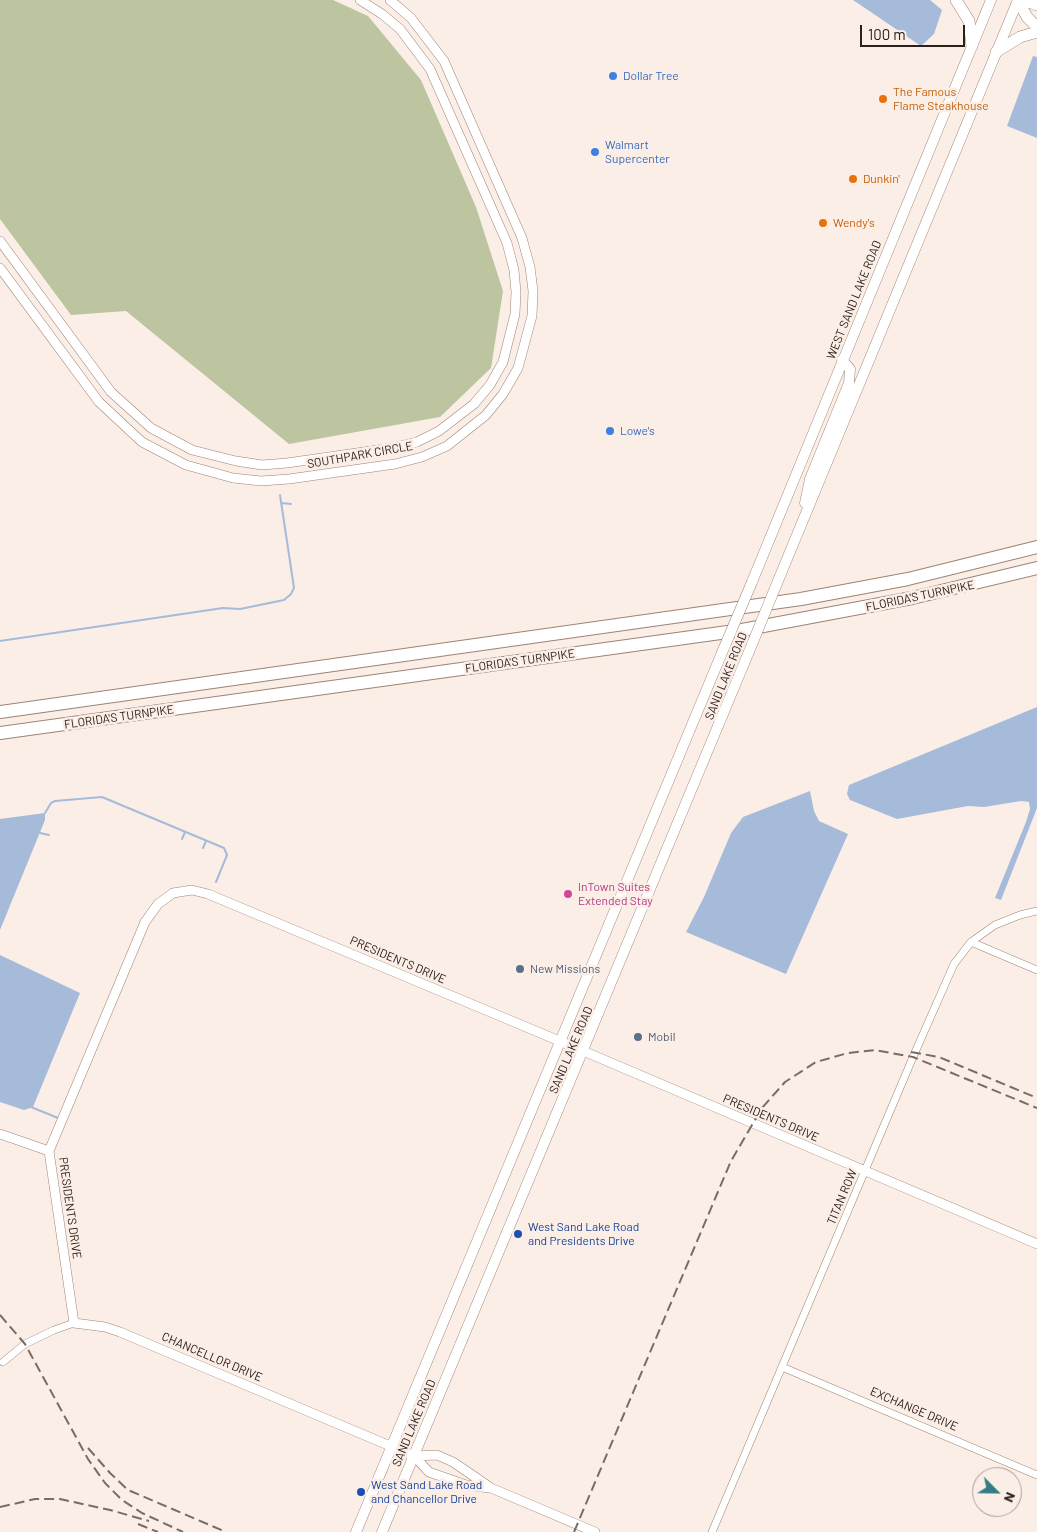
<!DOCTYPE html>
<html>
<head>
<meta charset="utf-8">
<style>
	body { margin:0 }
	#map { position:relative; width:1037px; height:1532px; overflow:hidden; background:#fbeee7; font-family:Barlow,sans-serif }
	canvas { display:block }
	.north { position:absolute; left:972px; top:1467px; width:50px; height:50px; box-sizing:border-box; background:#fbeee7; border:1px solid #a89c95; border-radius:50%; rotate:113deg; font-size:14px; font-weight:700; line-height:20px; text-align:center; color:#2b201a }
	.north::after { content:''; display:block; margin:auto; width:18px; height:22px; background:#357d86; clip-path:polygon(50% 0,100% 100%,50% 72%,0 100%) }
	.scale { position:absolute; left:860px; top:25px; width:105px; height:22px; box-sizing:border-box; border:2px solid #2b201a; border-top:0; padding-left:6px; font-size:15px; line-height:18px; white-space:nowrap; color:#2b201a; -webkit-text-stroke:4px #fbeee7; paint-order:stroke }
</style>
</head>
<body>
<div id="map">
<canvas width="1037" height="1532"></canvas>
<div class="north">N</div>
<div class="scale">100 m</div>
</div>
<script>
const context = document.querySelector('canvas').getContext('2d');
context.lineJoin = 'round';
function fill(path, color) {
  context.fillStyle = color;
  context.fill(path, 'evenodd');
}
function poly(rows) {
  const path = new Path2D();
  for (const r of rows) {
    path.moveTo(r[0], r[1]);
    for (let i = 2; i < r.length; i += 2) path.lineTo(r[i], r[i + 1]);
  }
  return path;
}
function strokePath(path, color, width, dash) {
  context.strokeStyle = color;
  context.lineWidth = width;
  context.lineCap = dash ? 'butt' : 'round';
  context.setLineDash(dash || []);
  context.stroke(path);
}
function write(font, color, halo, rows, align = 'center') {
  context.font = font + ' Barlow,sans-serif';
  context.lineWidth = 5;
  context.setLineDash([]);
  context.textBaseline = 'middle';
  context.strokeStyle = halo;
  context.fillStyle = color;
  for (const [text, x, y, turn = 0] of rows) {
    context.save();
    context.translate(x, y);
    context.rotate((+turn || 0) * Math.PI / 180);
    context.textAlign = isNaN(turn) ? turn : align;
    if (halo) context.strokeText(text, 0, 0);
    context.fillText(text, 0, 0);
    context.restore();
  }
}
fill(poly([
	[0,0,333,0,368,16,421,80,476,207,503,291,491,368,440,417,289,444,126,311,71,315,0,219]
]), '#bcc5a0');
fill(poly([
	[853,0,930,0,942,10,934,34,921,46],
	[1033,56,1037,57,1037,138,1007,126],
	[1037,707,1037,808,1001,900,995,898,1026,822,1030,809,1029,802,1021,801,984,807,968,806,897,819,850,800,847,794,849,785],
	[810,791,814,811,819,821,848,834,786,974,686,932,704,897,731,833,743,817],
	[45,813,45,820,0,930,0,819],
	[0,955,80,993,33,1107,24,1110,0,1102]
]), '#a6bada');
strokePath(poly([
	[281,503,291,504],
	[0,641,223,608,240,609,284,600,291,594,294,588,280,495],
	[45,813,51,803,55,801,102,797,224,848,227,855,216,882],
	[40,833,49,835],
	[182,839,185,832],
	[203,848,206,841],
	[31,1107,58,1118]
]), '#a6bada', 2);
const minor = poly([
	[971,942,1037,970],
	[3,1362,25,1344,54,1330,74,1323],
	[782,1367,1037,1475],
	[712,1532,913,1057,954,964,971,942,995,925,1020,915,1037,911]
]);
const tertiary = poly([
	[0,241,111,392,151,428,192,450,236,461,262,465,287,463,392,448,417,442,439,431,474,404,490,385,503,362,515,314,516,292,514,270,507,243,430,69,400,29,382,14,360,0],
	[0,268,99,402,142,442,186,465,233,478,261,481,289,479,395,464,422,457,447,446,486,415,503,394,518,368,532,316,533,291,530,267,522,238,444,61,411,18,390,0],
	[0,1134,49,1151],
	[414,1456,429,1472,466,1485,489,1488],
	[595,1532,491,1488,453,1462,437,1455,414,1456,120,1332,105,1327,74,1323,49,1151,145,922,158,904,173,893,192,890,208,894,562,1042,1037,1244]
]);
const primary = poly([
	[805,503,810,479,849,383,850,369,842,360],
	[780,576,1018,0],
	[752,582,991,0],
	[356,1532,721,655],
	[382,1532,748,654]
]);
const trunk = poly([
	[956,0,969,21,972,46],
	[1018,0,1027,17,1037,27],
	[1024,0,1037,5],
	[996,52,1020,37,1037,32]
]);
const motorway = poly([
	[0,712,801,599,908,579,1037,547],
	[0,733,742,630,912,598,1037,568]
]);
strokePath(minor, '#9e8373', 8);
strokePath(tertiary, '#9e8373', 10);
strokePath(primary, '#9e8373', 11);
strokePath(trunk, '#9e8373', 12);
strokePath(motorway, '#9e8373', 14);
strokePath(minor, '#fff', 7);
strokePath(tertiary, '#fff', 9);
strokePath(primary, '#fff', 10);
strokePath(trunk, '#fff', 11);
strokePath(motorway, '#fff', 12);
strokePath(poly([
	[911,1052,939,1057,1037,1098],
	[0,1315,25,1344,88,1459,105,1483,122,1500,142,1513,183,1532],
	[88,1448,110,1473,128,1490,226,1532],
	[0,1507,35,1499,60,1499,110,1510,149,1521],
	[138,1524,158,1532],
	[574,1532,731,1161,762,1108,785,1082,816,1062,848,1053,875,1050,913,1057,1037,1108]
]), '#786c66', 2, [10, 5]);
const primaryBridge = poly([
	[748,654,780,576],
	[721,655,752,582]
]);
strokePath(primaryBridge, '#9e8373', 11, []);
strokePath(primaryBridge, '#fff', 10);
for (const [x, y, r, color] of [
	[613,76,5,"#3f7fe0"],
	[883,99,5,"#e8710a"],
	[595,152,5,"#3f7fe0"],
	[853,179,5,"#e8710a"],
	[823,223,5,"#e8710a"],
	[610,431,5,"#3f7fe0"],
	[568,894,5,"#d1479c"],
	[520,969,5,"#5c6f8a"],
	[638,1037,5,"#5c6f8a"],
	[518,1234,5,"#1a4fb4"],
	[361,1492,5,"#1a4fb4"]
]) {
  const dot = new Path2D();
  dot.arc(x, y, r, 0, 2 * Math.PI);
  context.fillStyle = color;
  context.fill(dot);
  strokePath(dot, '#fbeee7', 2);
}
write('12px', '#366cbe', '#fbeee7', [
	["Dollar Tree",623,76],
	["Walmart",605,145],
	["Supercenter",605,159],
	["Lowe's",620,431]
], 'left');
write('12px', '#c56008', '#fbeee7', [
	["The Famous",893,92],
	["Flame Steakhouse",893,106],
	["Dunkin'",863,179],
	["Wendy's",833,223]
], 'left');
write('12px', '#2b201a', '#fbeee7', [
	["WEST SAND LAKE ROAD",854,300,-68],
	["SOUTHPARK CIRCLE",360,455,-10],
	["FLORIDA'S TURNPIKE",920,596,-12],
	["FLORIDA'S TURNPIKE",520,661,-8],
	["SAND LAKE ROAD",726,676,-68],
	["FLORIDA'S TURNPIKE",119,717,-8],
	["PRESIDENTS DRIVE",398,960,23],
	["SAND LAKE ROAD",571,1050,-67],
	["PRESIDENTS DRIVE",771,1118,23],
	["TITAN ROW",842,1197,-67],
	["PRESIDENTS DRIVE",70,1208,82],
	["CHANCELLOR DRIVE",212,1357,23],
	["EXCHANGE DRIVE",914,1409,23],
	["SAND LAKE ROAD",414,1423,-67]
]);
write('12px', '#b23c85', '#fbeee7', [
	["InTown Suites",578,887],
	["Extended Stay",578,901]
], 'left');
write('12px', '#4e5e75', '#fbeee7', [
	["New Missions",530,969],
	["Mobil",648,1037]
], 'left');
write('12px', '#164399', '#fbeee7', [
	["West Sand Lake Road",528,1227],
	["and Presidents Drive",528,1241],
	["West Sand Lake Road",371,1485],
	["and Chancellor Drive",371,1499]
], 'left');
</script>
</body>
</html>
